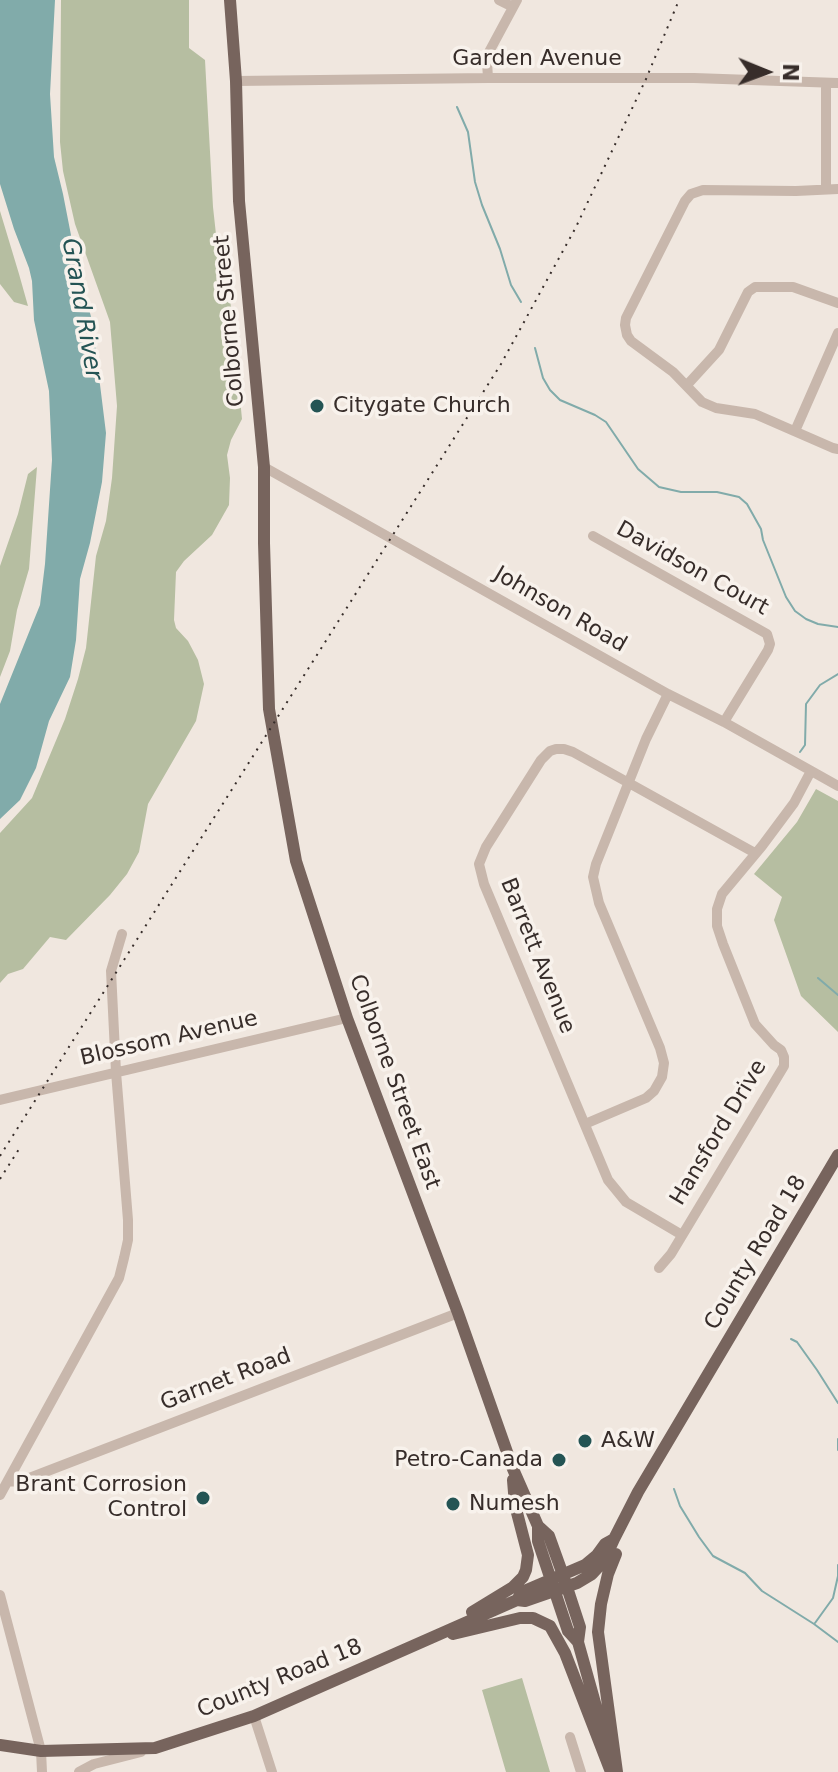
<!DOCTYPE html>
<html>
<head>
<meta charset="utf-8">
<style>
	body { margin:0 }
	#map { position:relative; width:838px; height:1772px; overflow:hidden; background:#f0e7df; font-family:"DejaVu Sans",sans-serif }
	canvas { display:block }
	.north { position:absolute; left:726px; top:32px; width:80px; height:80px; -webkit-text-stroke:6px #f8f2ec; paint-order:stroke; rotate:91deg; font-size:22px; font-weight:700; line-height:32px; text-align:center; color:#372d2a }
	.north::after { content:''; display:block; margin:auto; width:28px; height:36px; background:#372d2a; clip-path:polygon(50% 0,100% 100%,50% 72%,0 100%) }
</style>
</head>
<body>
<div id="map">
<canvas width="838" height="1772"></canvas>
<div class="north">N</div>
</div>
<script>
const context = document.querySelector('canvas').getContext('2d');
context.lineJoin = 'round';
function fill(path, color) {
  context.fillStyle = color;
  context.fill(path, 'evenodd');
}
function poly(rows) {
  const path = new Path2D();
  for (const r of rows) {
    path.moveTo(r[0], r[1]);
    for (let i = 2; i < r.length; i += 2) path.lineTo(r[i], r[i + 1]);
  }
  return path;
}
function strokePath(path, color, width, dash) {
  context.strokeStyle = color;
  context.lineWidth = width;
  context.lineCap = dash ? 'butt' : 'round';
  context.setLineDash(dash || []);
  context.stroke(path);
}
function write(font, color, halo, rows, align = 'center') {
  context.font = font + ' "DejaVu Sans",sans-serif';
  context.lineWidth = 7;
  context.setLineDash([]);
  context.textBaseline = 'middle';
  context.strokeStyle = halo;
  context.fillStyle = color;
  for (const [text, x, y, turn = 0] of rows) {
    context.save();
    context.translate(x, y);
    context.rotate((+turn || 0) * Math.PI / 180);
    context.textAlign = isNaN(turn) ? turn : align;
    if (halo) context.strokeText(text, 0, 0);
    context.fillText(text, 0, 0);
    context.restore();
  }
}
fill(poly([
	[61,0,189,0,189,48,205,60,213,207,220,271,229,288,242,419,231,440,227,455,230,478,229,505,212,535,184,561,176,572,174,620,176,628,188,641,198,660,204,684,196,721,148,804,139,852,127,874,110,895,66,940,50,937,23,969,8,974,0,983,0,833,32,798,65,719,78,679,86,648,96,556,106,521,112,478,117,406,110,322,75,224,63,171,60,142],
	[0,211,19,274,28,306,14,302,0,284],
	[37,467,29,569,17,610,10,651,0,677,0,566,18,514,28,474],
	[816,789,838,801,838,1032,801,996,774,920,782,897,754,874,797,822],
	[522,1678,550,1772,506,1772,482,1690]
]), '#b6bea1');
fill(poly([
	[0,0,55,0,50,94,54,157,63,194,78,271,92,320,106,433,102,482,90,543,80,579,76,640,70,677,49,721,36,768,20,800,0,819,0,704,40,605,45,564,52,460,49,391,34,320,32,281,29,268,14,229,0,184]
]), '#81abaa');
strokePath(poly([
	[457,107,468,132,475,182,482,205,500,249,511,285,521,302],
	[535,348,543,378,550,390,560,400,595,415,606,422,638,469,659,487,681,492,717,492,739,497,747,504,761,529,763,540,786,597,795,611,806,619,818,624,838,627],
	[800,752,805,745,806,704,820,685,838,674],
	[818,978,838,995],
	[791,1339,797,1342,817,1370,838,1403],
	[838,1439,838,1450],
	[674,1489,680,1506,699,1537,713,1556,745,1573,762,1591,814,1624,838,1642],
	[815,1623,833,1598,838,1576,838,1565]
]), '#81abaa', 2);
strokePath(poly([
	[499,0,513,7],
	[488,78,487,62,489,52,517,0],
	[236,81,488,78,694,78,838,83],
	[826,83,826,189],
	[838,189,796,191,703,190,691,194,685,201,626,318,625,325,627,335,631,341,673,372,702,402,716,408,755,414,833,448,838,449],
	[687,385,719,350,748,292,755,287,793,287,838,303],
	[795,431,838,333],
	[264,467,668,694,724,722,838,786],
	[593,536,767,634,770,644,768,650,724,722],
	[0,1100,347,1018],
	[585,1124,646,1098,654,1091,662,1077,664,1063,660,1048,599,903,593,877,596,864,646,739,668,694],
	[682,1235,626,1202,608,1180,484,884,479,864,486,847,541,760,550,751,556,749,564,749,573,752,755,853],
	[659,1268,671,1254,784,1066,784,1057,781,1050,774,1045,755,1024,723,944,717,926,717,909,722,894,762,846,794,803,811,771],
	[8,1481,19,1482,458,1313],
	[0,1495,119,1278,124,1258,128,1240,128,1220,116,1072,111,971,122,934],
	[0,1595,41,1751,42,1772],
	[254,1716,272,1772],
	[570,1737,581,1772],
	[79,1772,94,1764,141,1752]
]), '#c8b7ac', 10);
strokePath(poly([
	[230,0,236,81,239,201,264,467,264,543,269,709,296,861,347,1018,458,1313,513,1469,538,1526,538,1541,568,1631,578,1642],
	[538,1526,549,1536,563,1575,580,1627,578,1642,606,1742],
	[616,1554,608,1574,601,1604,598,1632,617,1772],
	[517,1600,525,1601,577,1583,592,1574,604,1561,614,1539,638,1492,838,1155],
	[472,1612,513,1587,523,1577,526,1570,528,1555,515,1505,513,1480],
	[453,1634,520,1618,533,1618,550,1626,565,1653,611,1772],
	[0,1745,41,1751,155,1748,254,1716,517,1600,522,1592,585,1565,597,1555,605,1544,614,1539]
]), '#77645d', 12);
strokePath(poly([
	[0,1156,501,364,576,227,646,79,679,0],
	[0,1179,21,1146]
]), '#372d2a', 2, [2, 6]);
for (const [x, y, r, color] of [
	[317,406,8,"#245454"],
	[585,1441,8,"#245454"],
	[559,1460,8,"#245454"],
	[203,1498,8,"#245454"],
	[453,1504,8,"#245454"]
]) {
  const dot = new Path2D();
  dot.arc(x, y, r, 0, 2 * Math.PI);
  context.fillStyle = color;
  context.fill(dot);
  strokePath(dot, '#f8f2ec', 3);
}
write('22px', '#372d2a', '#f8f2ec', [
	["Garden Avenue",537,59],
	["Colborne Street",230,321,-95],
	["Davidson Court",692,569,29],
	["Johnson Road",560,610,30],
	["Barrett Avenue",537,956,68],
	["Blossom Avenue",169,1039,-13],
	["Colborne Street East",394,1082,70],
	["Hansford Drive",719,1133,-59],
	["County Road 18",756,1253,-59],
	["Garnet Road",226,1380,-21],
	["County Road 18",280,1679,-22]
]);
write('22px', '#372d2a', '#f8f2ec', [
	["Citygate Church",333,406],
	["A&W",601,1441],
	["Petro-Canada",543,1460,"right"],
	["Brant Corrosion",187,1485,"right"],
	["Control",187,1510,"right"],
	["Numesh",469,1504]
], 'left');
write('italic 24px', '#245454', '#f8f2ec', [
	["Grand River",81,309,80]
]);
</script>
</body>
</html>
